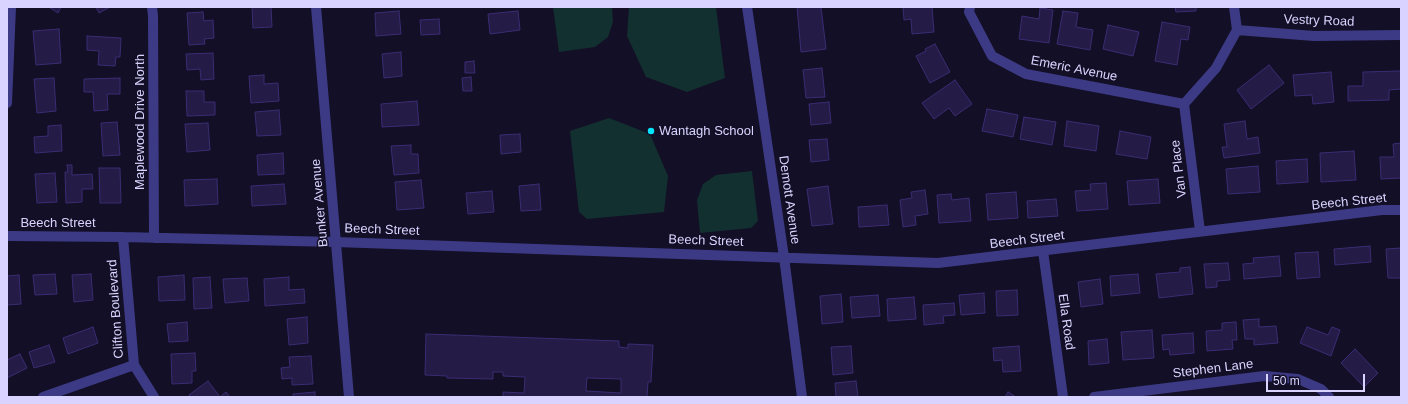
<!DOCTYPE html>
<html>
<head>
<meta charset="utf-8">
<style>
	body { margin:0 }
	#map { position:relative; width:1408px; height:404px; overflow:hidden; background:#130f26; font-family:Arial,sans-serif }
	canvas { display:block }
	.frame { position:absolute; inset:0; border:8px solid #d9d4ff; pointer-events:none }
	.scale { position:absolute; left:1266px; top:374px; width:99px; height:18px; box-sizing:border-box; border:2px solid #d9d4ff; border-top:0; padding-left:5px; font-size:12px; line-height:14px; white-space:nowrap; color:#d9d4ff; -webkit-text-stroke:3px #130f26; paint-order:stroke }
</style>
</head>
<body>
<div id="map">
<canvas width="1408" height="404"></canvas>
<div class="frame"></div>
<div class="scale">50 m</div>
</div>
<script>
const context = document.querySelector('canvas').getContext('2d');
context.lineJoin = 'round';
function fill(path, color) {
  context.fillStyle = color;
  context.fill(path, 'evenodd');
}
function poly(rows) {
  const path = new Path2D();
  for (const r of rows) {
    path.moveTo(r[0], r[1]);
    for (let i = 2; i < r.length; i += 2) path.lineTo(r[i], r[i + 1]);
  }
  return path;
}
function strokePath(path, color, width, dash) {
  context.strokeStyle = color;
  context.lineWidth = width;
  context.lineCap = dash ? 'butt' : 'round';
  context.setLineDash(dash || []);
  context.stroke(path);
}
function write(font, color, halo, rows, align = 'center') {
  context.font = font + ' Arial,sans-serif';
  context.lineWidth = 3;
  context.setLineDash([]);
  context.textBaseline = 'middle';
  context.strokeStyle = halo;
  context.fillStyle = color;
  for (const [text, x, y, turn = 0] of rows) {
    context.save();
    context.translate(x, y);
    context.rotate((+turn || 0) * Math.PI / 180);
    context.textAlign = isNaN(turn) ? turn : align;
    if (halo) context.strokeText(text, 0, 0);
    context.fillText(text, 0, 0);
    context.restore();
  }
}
fill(poly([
	[553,7,612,7,613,22,608,37,595,47,559,52],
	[629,7,716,7,725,78,687,92,646,77,627,36],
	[609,118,650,134,668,176,664,212,587,219,579,212,570,131],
	[752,171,758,221,751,228,700,233,697,200,703,184,716,175]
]), '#12302f');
const building = poly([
	[49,7,61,7,58,13,49,7],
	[96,7,110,7,99,13,96,7],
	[252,7,271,7,272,27,253,28,252,7],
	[797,7,821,7,826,49,801,52,797,7],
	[903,7,932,7,934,32,912,34,911,19,904,20,903,7],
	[1175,7,1196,7,1196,11,1176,12,1175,7],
	[1040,8,1053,10,1049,43,1019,39,1022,16,1039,19,1040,8],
	[399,11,401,34,376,36,375,13,399,11],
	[518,11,520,30,490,34,488,14,518,11],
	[1063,11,1078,13,1076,27,1093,30,1090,50,1057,44,1063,11],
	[203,12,204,21,213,20,214,38,204,39,205,44,189,45,187,13,203,12],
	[439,19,440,34,421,35,420,20,439,19],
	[1162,22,1190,27,1188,40,1181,39,1177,65,1155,61,1162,22],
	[1108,25,1139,32,1133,56,1103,49,1108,25],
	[59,29,61,63,36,65,33,31,59,29],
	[87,36,121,38,120,57,116,57,115,66,98,65,99,51,87,50,87,36],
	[935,44,950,72,930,83,916,56,926,51,925,49,935,44],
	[401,52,402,76,384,78,382,54,401,52],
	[213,53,214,79,201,80,200,69,187,70,186,54,213,53],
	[474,61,475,73,465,73,465,62,474,61],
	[1269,65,1284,83,1251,109,1237,90,1269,65],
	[822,68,825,97,806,98,803,70,822,68],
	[1401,71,1401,89,1389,90,1389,100,1348,101,1348,86,1363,86,1363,72,1401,71],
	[1331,72,1334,102,1313,104,1312,95,1295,96,1293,75,1331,72],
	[264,75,264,84,278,83,279,101,251,103,249,76,264,75],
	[471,77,472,91,463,91,462,78,471,77],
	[54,78,56,111,37,113,34,79,54,78],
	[120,78,120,94,107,94,108,110,94,111,93,92,84,92,84,79,120,78],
	[955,80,972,104,955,116,949,108,934,119,922,103,955,80],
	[186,91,204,91,204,102,215,102,215,115,187,116,186,91],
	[417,101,419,125,382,127,381,104,417,101],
	[829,102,831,123,811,125,809,104,829,102],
	[987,109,1018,115,1013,137,982,131,987,109],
	[279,110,281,135,257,136,255,112,279,110],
	[1024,117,1056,122,1052,145,1020,139,1024,117],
	[1067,121,1099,126,1096,151,1064,146,1067,121],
	[1245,121,1247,139,1258,137,1260,153,1224,158,1222,147,1227,147,1224,124,1245,121],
	[117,122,120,155,103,156,101,123,117,122],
	[208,123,210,150,187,152,185,124,208,123],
	[61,125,62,151,35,153,34,137,48,136,48,126,61,125],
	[1120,131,1151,137,1147,159,1116,154,1120,131],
	[520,134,521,152,501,154,500,135,520,134],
	[827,139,829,160,811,162,809,140,827,139],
	[1401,143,1401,178,1381,179,1380,157,1394,157,1393,144,1401,143],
	[411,145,411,154,418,154,419,173,394,175,391,146,411,145],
	[1354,151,1356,180,1321,182,1320,153,1354,151],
	[283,153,284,174,258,175,257,155,283,153],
	[1307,159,1308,182,1277,184,1276,161,1307,159],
	[67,165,72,165,72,175,92,174,93,189,82,189,82,202,66,203,65,172,68,172,67,165],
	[1258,166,1260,192,1228,194,1226,169,1258,166],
	[99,168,120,168,121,203,100,203,99,168],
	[55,173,57,202,37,203,35,174,55,173],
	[217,179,218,204,185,206,184,180,217,179],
	[1158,179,1160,203,1129,205,1127,181,1158,179],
	[421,180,424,208,397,210,395,182,421,180],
	[1106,183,1108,209,1077,211,1075,191,1091,190,1090,184,1106,183],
	[284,184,286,204,252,206,251,186,284,184],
	[539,184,541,210,521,211,519,186,539,184],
	[828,186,833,224,812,226,807,189,828,186],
	[925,190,928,214,915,216,916,225,903,227,900,200,912,198,911,192,925,190],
	[492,191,494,212,468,214,466,193,492,191],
	[1016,192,1018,218,988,220,986,194,1016,192],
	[951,194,952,200,969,198,971,221,939,223,937,195,951,194],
	[1056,199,1058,216,1028,218,1027,201,1056,199],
	[887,205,889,225,859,227,858,207,887,205],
	[1370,246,1371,262,1335,265,1334,249,1370,246],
	[1401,248,1401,278,1388,278,1386,249,1401,248],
	[1318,252,1320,277,1297,279,1295,253,1318,252],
	[1279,256,1281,276,1244,279,1243,264,1254,263,1253,258,1279,256],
	[1228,263,1230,280,1217,281,1217,287,1206,288,1204,264,1228,263],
	[1190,267,1193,294,1159,298,1156,274,1180,272,1180,268,1190,267],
	[55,274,57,294,35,295,33,275,55,274],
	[91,274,93,300,74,302,72,275,91,274],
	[1138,274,1140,293,1111,296,1110,276,1138,274],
	[19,275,21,304,7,305,7,276,19,275],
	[184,275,185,300,159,301,158,277,184,275],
	[210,277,212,308,194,309,193,278,210,277],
	[289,277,289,290,304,289,305,303,265,306,264,279,289,277],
	[247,278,249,301,225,303,223,279,247,278],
	[1100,279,1103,304,1081,307,1078,282,1100,279],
	[1017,290,1018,315,997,316,996,291,1017,290],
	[984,293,985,313,961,315,959,295,984,293],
	[841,294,843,322,822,324,820,296,841,294],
	[878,295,880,316,852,318,850,297,878,295],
	[914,297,916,319,888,321,887,299,914,297],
	[954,303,955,315,943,316,944,323,924,325,923,305,954,303],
	[307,317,308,343,289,345,287,319,307,317],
	[1259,319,1259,327,1276,326,1278,343,1254,345,1254,339,1245,339,1243,320,1259,319],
	[187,322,188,341,169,342,167,324,187,322],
	[1236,322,1237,340,1232,340,1233,349,1207,351,1206,331,1222,330,1222,323,1236,322],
	[93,327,98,343,68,354,63,338,93,327],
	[1307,327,1328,335,1332,327,1340,330,1331,356,1300,343,1307,327],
	[1152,330,1154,358,1123,360,1121,332,1152,330],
	[1193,333,1194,353,1170,355,1169,349,1163,350,1162,335,1193,333],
	[426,334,619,341,619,347,628,348,628,344,653,345,651,382,648,382,647,397,503,397,503,392,524,393,525,377,503,376,503,372,493,372,493,379,447,378,447,376,425,375,426,334],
	[587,378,621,379,621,393,586,391,587,378],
	[1107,339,1109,363,1089,365,1088,341,1107,339],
	[49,345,55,362,34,368,29,352,49,345],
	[851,346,853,373,833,375,831,347,851,346],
	[1019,346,1021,371,1003,372,1002,360,994,361,993,348,1019,346],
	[1355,349,1378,373,1364,387,1341,363,1355,349],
	[195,353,196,371,192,371,192,383,172,384,171,354,195,353],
	[20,354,27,368,7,378,7,360,20,354],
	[311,356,313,384,292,385,292,378,282,379,281,368,290,367,289,357,311,356],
	[208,381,220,397,226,392,230,397,190,397,189,395,208,381],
	[856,381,858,397,836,397,835,383,856,381],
	[315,392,315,397,293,397,293,394,315,392],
	[1008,392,1016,397,1005,397,1008,392]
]);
fill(building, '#241b47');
strokePath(building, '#3b2d73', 1);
strokePath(poly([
	[152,7,153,16,154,238],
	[316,7,349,397],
	[747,7,784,257,802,397],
	[970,7,969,12,992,56,1026,74,1184,104],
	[1237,30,1314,36,1401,35],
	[7,103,11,7],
	[1184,104,1200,231],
	[1184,104,1216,68,1237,30,1234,7],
	[7,236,123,237,336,242,938,263,1382,210,1401,210],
	[123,237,134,365,154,397],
	[1043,251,1063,397],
	[43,397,134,365],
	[1094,397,1264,376,1298,379,1321,389,1329,397]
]), '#3d3a85', 10);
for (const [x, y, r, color] of [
	[651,131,4,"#00e5ff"]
]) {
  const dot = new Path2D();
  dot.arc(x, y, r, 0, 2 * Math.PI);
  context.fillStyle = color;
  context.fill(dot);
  strokePath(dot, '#130f26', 1.5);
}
write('13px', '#d9d4ff', '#130f26', [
	["Vestry Road",1319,21,2],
	["Emeric Avenue",1074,69,11],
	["Maplewood Drive North",140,122,-90],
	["Van Place",1179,169,-97],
	["Demott Avenue",789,200,82],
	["Beech Street",1349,202,-6],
	["Bunker Avenue",320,203,-95],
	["Beech Street",58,223],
	["Beech Street",382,230,2],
	["Beech Street",1027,240,-7],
	["Beech Street",706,241,2],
	["Clifton Boulevard",116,309,-94],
	["Ella Road",1066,322,82],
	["Stephen Lane",1213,369,-7]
]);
write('13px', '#d9d4ff', '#130f26', [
	["Wantagh School",659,131]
], 'left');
</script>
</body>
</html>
